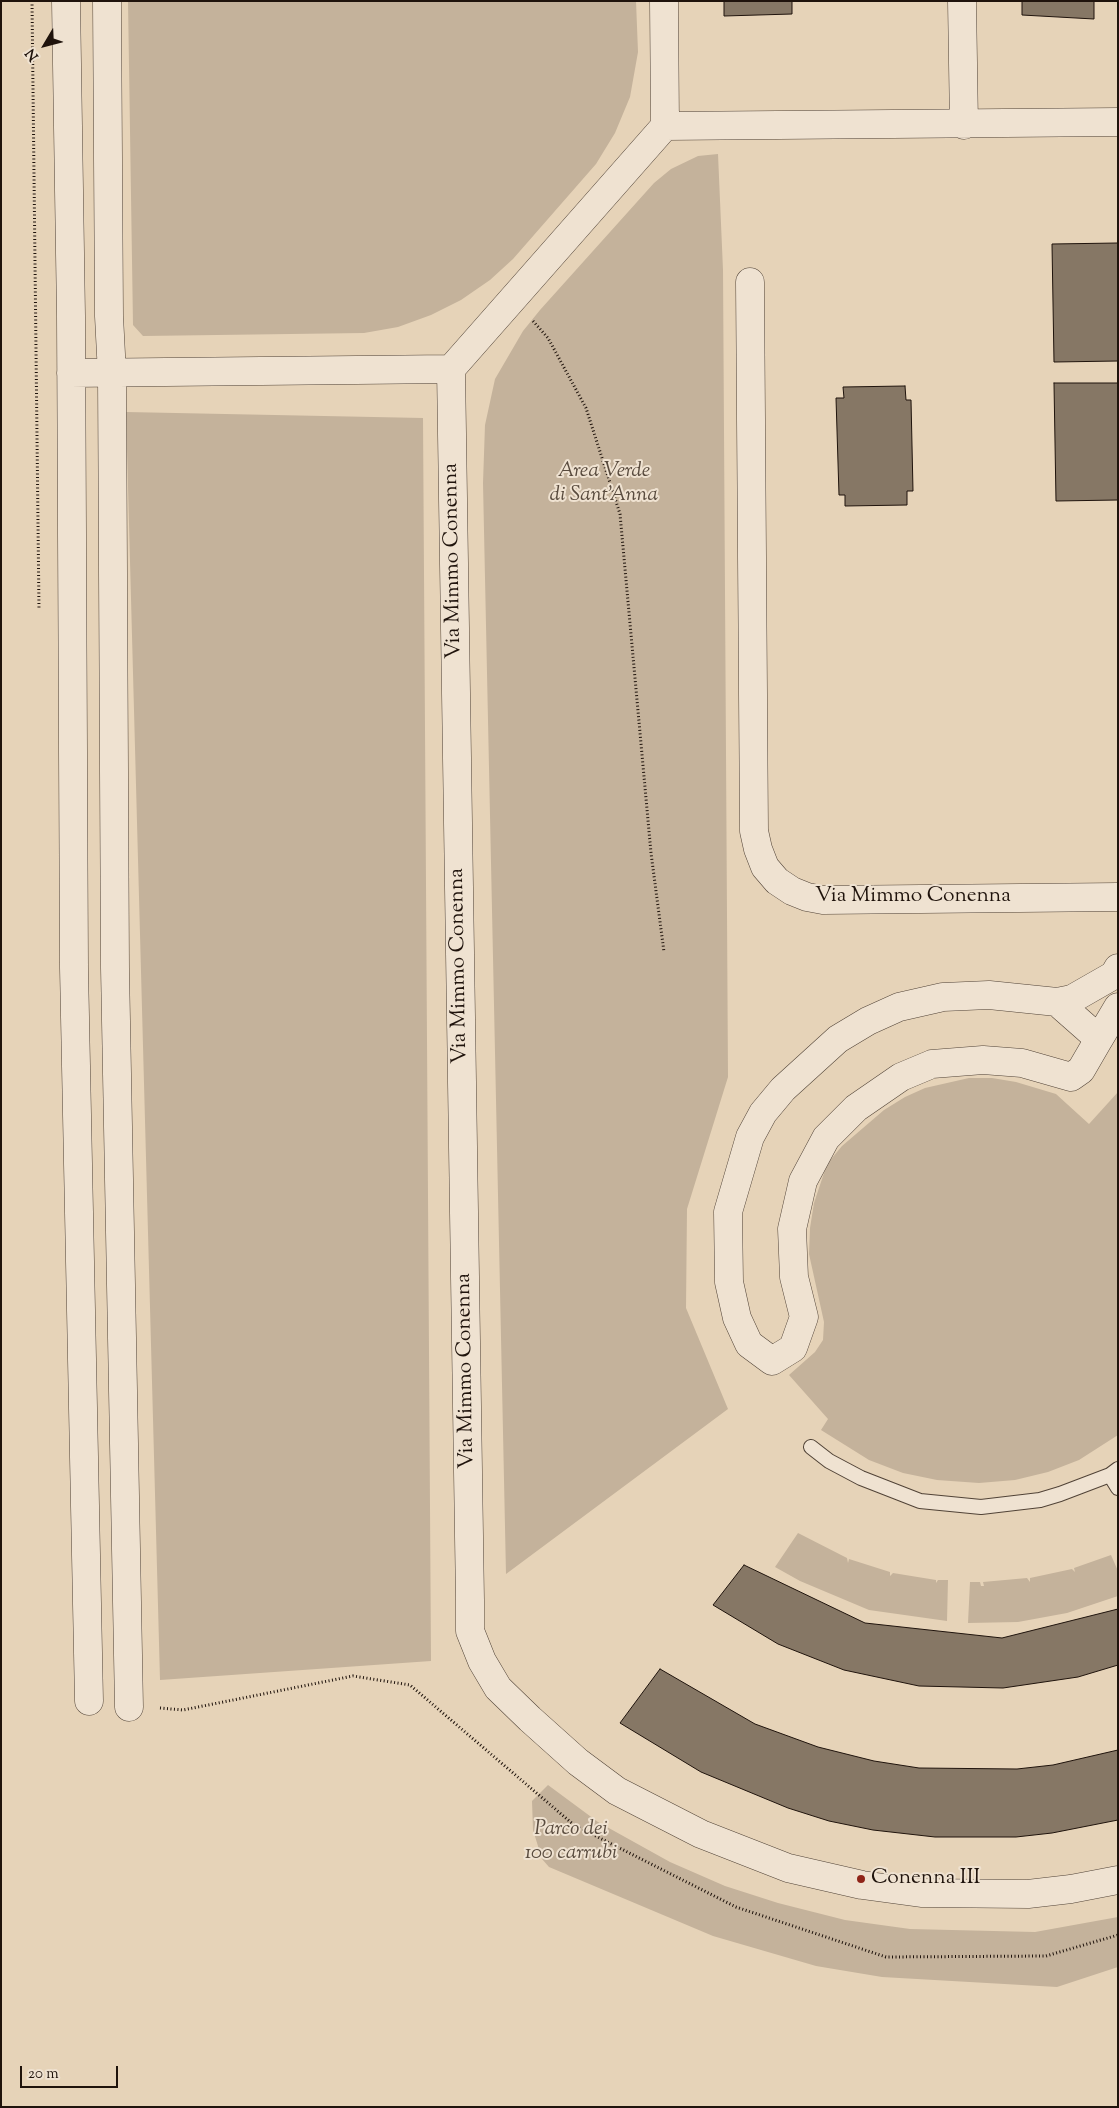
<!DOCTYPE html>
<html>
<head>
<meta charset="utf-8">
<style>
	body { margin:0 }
	#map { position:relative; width:1119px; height:2108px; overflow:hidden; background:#e6d3b8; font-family:"Sorts Mill Goudy",serif }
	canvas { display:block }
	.frame { position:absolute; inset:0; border:2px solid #1f130c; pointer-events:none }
	.north { position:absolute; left:20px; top:20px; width:50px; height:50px; -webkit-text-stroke:4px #efe2d1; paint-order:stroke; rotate:233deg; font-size:14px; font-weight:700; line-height:20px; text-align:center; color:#1f130c }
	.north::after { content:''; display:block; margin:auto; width:18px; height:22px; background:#1f130c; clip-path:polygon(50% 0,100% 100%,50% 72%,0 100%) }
	.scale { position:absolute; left:20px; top:2066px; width:98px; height:22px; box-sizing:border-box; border:2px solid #1f130c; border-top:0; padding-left:6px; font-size:15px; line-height:18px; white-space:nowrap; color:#1f130c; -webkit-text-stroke:4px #efe2d1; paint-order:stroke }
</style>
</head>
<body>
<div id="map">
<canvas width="1119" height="2108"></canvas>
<div class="frame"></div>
<div class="north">N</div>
<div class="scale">20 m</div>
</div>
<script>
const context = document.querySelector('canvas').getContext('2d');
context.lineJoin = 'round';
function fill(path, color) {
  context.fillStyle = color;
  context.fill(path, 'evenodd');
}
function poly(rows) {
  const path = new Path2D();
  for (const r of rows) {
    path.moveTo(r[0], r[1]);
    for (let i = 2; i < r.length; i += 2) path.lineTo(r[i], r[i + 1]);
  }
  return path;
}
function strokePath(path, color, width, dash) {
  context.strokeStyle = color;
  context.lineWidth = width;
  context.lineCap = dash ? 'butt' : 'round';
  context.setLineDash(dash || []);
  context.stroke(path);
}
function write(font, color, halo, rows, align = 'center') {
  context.font = font + ' "Sorts Mill Goudy",serif';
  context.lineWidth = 4;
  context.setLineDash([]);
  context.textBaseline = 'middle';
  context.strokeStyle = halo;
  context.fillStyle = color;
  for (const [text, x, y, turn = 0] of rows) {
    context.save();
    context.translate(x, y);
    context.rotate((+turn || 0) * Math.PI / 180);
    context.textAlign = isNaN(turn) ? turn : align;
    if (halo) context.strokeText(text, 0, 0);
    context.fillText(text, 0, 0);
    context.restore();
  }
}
fill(poly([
	[128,1,636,1,638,52,630,97,615,133,596,164,513,259,490,280,461,300,431,315,398,327,364,333,143,336,133,325],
	[718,154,723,270,728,1077,687,1209,686,1308,728,1409,506,1574,483,483,485,425,495,379,523,331,540,310,654,183,671,169,698,156],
	[126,412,423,418,431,1661,160,1680],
	[969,1078,992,1078,1016,1082,1056,1094,1089,1124,1118,1092,1118,1435,1079,1460,1048,1472,1015,1480,979,1483,937,1480,903,1473,869,1460,821,1430,828,1419,789,1375,815,1352,823,1340,824,1322,809,1254,810,1228,814,1203,827,1164,842,1146,884,1110,905,1097,925,1088],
	[798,1533,847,1558,848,1563,849,1559,890,1572,890,1576,893,1573,936,1580,936,1583,938,1580,948,1580,947,1621,869,1610,800,1581,775,1567],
	[1111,1555,1118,1571,1118,1596,1067,1613,1018,1622,968,1623,970,1582,980,1582,981,1586,984,1586,983,1582,1027,1578,1030,1582,1030,1578,1072,1569,1075,1572,1074,1568],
	[548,1785,598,1822,670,1862,725,1886,778,1903,845,1920,910,1929,1035,1932,1118,1917,1118,1967,1057,1987,882,1977,816,1966,713,1936,549,1867,542,1859,533,1830,532,1801]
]), '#c4b29b');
const building = poly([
	[724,1,792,1,792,14,724,16,724,1],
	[1022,1,1094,1,1094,19,1022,15,1022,1],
	[1118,243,1118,361,1054,362,1052,244,1118,243],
	[1054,383,1118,383,1118,500,1056,501,1054,383],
	[905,386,906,400,911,400,913,491,907,491,907,505,845,506,845,495,839,495,836,398,844,398,843,387,905,386],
	[744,1565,865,1623,1002,1638,1118,1609,1118,1665,1078,1677,1003,1688,919,1686,844,1670,778,1644,713,1605,744,1565],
	[660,1669,755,1724,818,1747,874,1761,919,1768,1017,1769,1053,1765,1118,1750,1118,1820,1052,1833,1016,1837,935,1837,873,1830,829,1821,788,1808,701,1772,620,1723,660,1669]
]);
fill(building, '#867765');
strokePath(building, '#1f130c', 1);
const lane = poly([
	[811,1447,829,1461,861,1478,920,1501,981,1507,1040,1500,1060,1494,1110,1475,1118,1469],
	[1110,1475,1118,1488]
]);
const street = poly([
	[66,1,71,316,74,968,89,1701],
	[107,1,109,316,112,374,115,968,129,1707],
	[664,1,665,126],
	[962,1,964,125],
	[750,282,754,831,758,849,765,867,777,881,792,891,807,897,823,900,1118,897],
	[451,369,470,1600,470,1631,482,1661,498,1688,530,1719,578,1762,617,1791,701,1834,788,1868,862,1885,921,1893,1028,1894,1071,1889,1118,1880],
	[71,373,451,369,665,126,1118,122],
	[1057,1002,1099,1039,1081,1070,1071,1077,1022,1063,983,1060,932,1064,901,1077,856,1108,826,1138,803,1181,792,1229,794,1277,804,1317,793,1348,772,1361,749,1344,737,1318,729,1282,728,1212,750,1137,763,1113,783,1089,838,1039,868,1021,899,1007,943,997,989,995,1057,1002,1072,999,1114,975,1118,968],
	[1099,1039,1118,1007]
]);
strokePath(lane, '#514337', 16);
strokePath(street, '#514337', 29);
strokePath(poly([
	[32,1,39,610],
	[533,321,548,338,586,408,620,514,651,853,664,952],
	[160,1708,183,1710,353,1676,410,1685,574,1825,736,1907,886,1957,1046,1956,1118,1935]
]), '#1f130c', 3, [1, 2.5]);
strokePath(lane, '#efe2d1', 14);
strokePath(street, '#efe2d1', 28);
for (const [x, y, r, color] of [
	[861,1879,5,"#8f2418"]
]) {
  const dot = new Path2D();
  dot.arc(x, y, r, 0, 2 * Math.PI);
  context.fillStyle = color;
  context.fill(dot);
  strokePath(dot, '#efe2d1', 2);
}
write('italic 21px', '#594b3e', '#efe2d1', [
	["Area Verde",604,472],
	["di Sant'Anna",604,496],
	["Parco dei",571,1830],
	["100 carrubi",571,1854]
]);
write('21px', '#1f130c', '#efe2d1', [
	["Via Mimmo Conenna",454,561,-91],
	["Via Mimmo Conenna",913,897],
	["Via Mimmo Conenna",460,966,-91],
	["Via Mimmo Conenna",467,1371,-91]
]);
write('21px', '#1f130c', '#efe2d1', [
	["Conenna III",871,1879]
], 'left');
</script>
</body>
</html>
